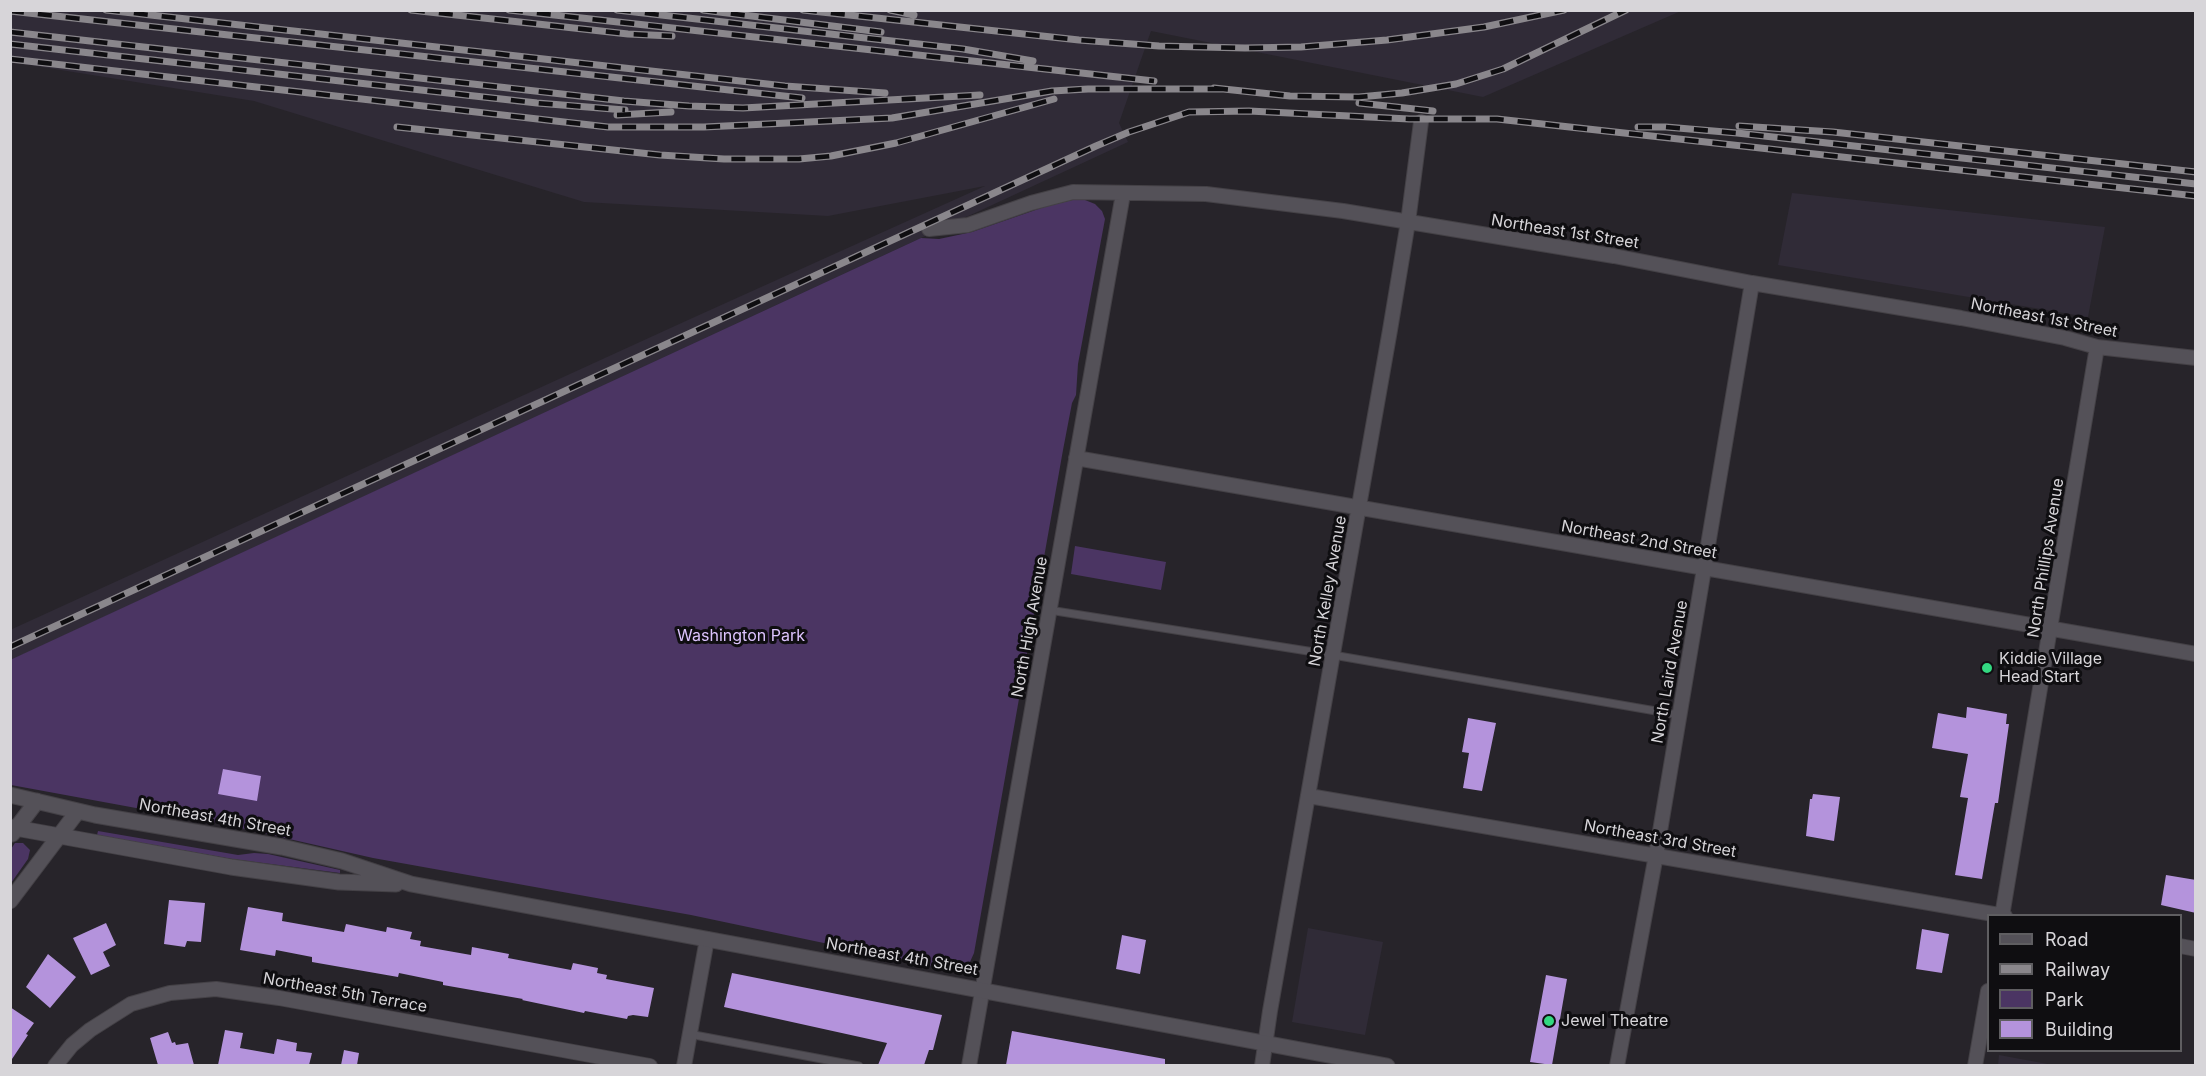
<!DOCTYPE html>
<html>
<head>
<meta charset="utf-8">
<style>
	body { margin:0 }
	#map { position:relative; width:2206px; height:1076px; overflow:hidden; background:#27242a; font-family:Inter,sans-serif }
	canvas { display:block }
	.frame { position:absolute; inset:0; border:12px solid #d7d5d9; pointer-events:none }
	.legend { position:absolute; left:1987px; top:914px; width:195px; height:138px; box-sizing:border-box; background:#0f0e11; border:2px solid #5f5e61; margin:0; padding:8px 10px; list-style:none; font-size:18px; color:#d7d5d9 }
	.legend li { display:flex; align-items:center; gap:12px; height:30px }
	.legend b { width:30px; border:2px solid #5f5e61 }
</style>
</head>
<body>
<div id="map">
<canvas width="2206" height="1076"></canvas>
<div class="frame"></div>
<ul class="legend">
<li><b style="height:8px;background:#545158"></b>Road</li>
<li><b style="height:8px;background:#8a878c"></b>Railway</li>
<li><b style="height:16px;background:#4b3563"></b>Park</li>
<li><b style="height:16px;background:#b493dc"></b>Building</li>
</ul>
</div>
<script>
const context = document.querySelector('canvas').getContext('2d');
context.lineJoin = 'round';
function fill(path, color) {
  context.fillStyle = color;
  context.fill(path, 'evenodd');
}
function poly(rows) {
  const path = new Path2D();
  for (const r of rows) {
    path.moveTo(r[0], r[1]);
    for (let i = 2; i < r.length; i += 2) path.lineTo(r[i], r[i + 1]);
  }
  return path;
}
function strokePath(path, color, width, dash) {
  context.strokeStyle = color;
  context.lineWidth = width;
  context.lineCap = dash ? 'butt' : 'round';
  context.setLineDash(dash || []);
  context.stroke(path);
}
function write(font, color, halo, rows, align = 'center') {
  context.font = font + ' Inter,sans-serif';
  context.lineWidth = 6;
  context.setLineDash([]);
  context.textBaseline = 'middle';
  context.strokeStyle = halo;
  context.fillStyle = color;
  for (const [text, x, y, turn = 0] of rows) {
    context.save();
    context.translate(x, y);
    context.rotate((+turn || 0) * Math.PI / 180);
    context.textAlign = isNaN(turn) ? turn : align;
    if (halo) context.strokeText(text, 0, 0);
    context.fillText(text, 0, 0);
    context.restore();
  }
}
fill(poly([
	[11,11,1681,11,1483,97,1151,31,1119,123,1128,142,11,660,10,630,688,320,985,186,828,216,584,202,254,101,11,62],
	[1792,193,2105,227,2088,317,1778,265],
	[1308,928,1383,942,1365,1035,1292,1022],
	[1999,1055,2053,1065,1998,1065]
]), '#302b37');
fill(poly([
	[1072,200,1085,200,1095,204,1102,211,1105,219,1078,364,1076,395,1072,403,1063,450,974,953,970,962,962,968,947,969,691,915,373,858,223,824,11,785,10,660,921,238,939,239,972,232,1047,206],
	[1075,546,1166,562,1161,590,1071,574],
	[98,831,238,855,254,853,268,854,340,870,340,873,232,859,97,835],
	[15,843,23,843,30,850,28,859,11,883,11,849]
]), '#4b3563');
fill(poly([
	[1967,707,2007,714,2006,724,2009,724,1998,803,1995,803,1982,879,1955,875,1968,798,1960,797,1968,754,1932,748,1938,713,1966,718],
	[1468,718,1496,723,1482,791,1463,788,1469,753,1462,752],
	[223,769,261,776,257,801,218,794],
	[1813,794,1840,797,1834,841,1806,836,1810,799,1812,799],
	[2166,875,2196,880,2196,913,2161,905],
	[169,900,205,903,201,942,187,941,185,947,164,944],
	[248,907,283,913,282,921,344,932,346,924,386,932,387,927,412,932,410,939,421,941,420,946,471,955,472,947,509,954,508,958,571,970,573,963,598,968,597,973,607,975,606,979,654,988,648,1017,633,1015,628,1016,627,1019,585,1011,584,1013,522,1000,523,999,443,985,443,982,399,973,398,977,312,962,312,957,276,950,275,956,240,950],
	[106,923,116,945,103,952,110,966,91,975,73,938],
	[1922,929,1949,934,1942,973,1916,969],
	[1122,935,1146,940,1140,974,1116,969],
	[48,954,76,977,50,1008,26,987],
	[732,973,942,1015,933,1050,929,1050,924,1065,878,1065,887,1043,724,1007],
	[1546,975,1567,979,1552,1065,1530,1062],
	[10,1007,34,1023,26,1034,28,1035,10,1062],
	[225,1030,243,1033,240,1048,274,1054,277,1039,297,1043,296,1051,312,1053,309,1065,218,1065],
	[1012,1031,1165,1059,1165,1065,1006,1065],
	[168,1032,172,1043,175,1042,176,1045,188,1043,194,1065,158,1065,150,1038],
	[344,1050,359,1053,357,1065,341,1065]
]), '#b493dc');
const lane = poly([
	[1049,610,1333,655,1679,715],
	[689,1034,859,1066]
]);
const street = poly([
	[929,229,968,225,1031,203,1073,192,1206,194,1343,211,1614,256,1752,283,1961,318,2065,338,2097,347,2196,358],
	[1076,458,2196,654],
	[1309,796,2005,916],
	[2002,916,2097,347],
	[2180,946,2196,949],
	[55,1066,72,1045,90,1030,131,1004,170,993,216,989,279,998,650,1066],
	[684,1066,707,939],
	[969,1066,1123,194],
	[1262,1066,1270,1011,1390,330,1408,222,1421,122],
	[1617,1066,1656,855,1752,283],
	[1975,1066,1988,991]
]);
const secondary = poly([
	[10,795,95,815,282,847,342,861,411,884,1387,1066],
	[10,827,231,867,339,882,396,884],
	[12,834,37,801],
	[10,901,78,811]
]);
strokePath(lane, '#444146', 9);
strokePath(street, '#444146', 16);
strokePath(secondary, '#444146', 17);
strokePath(lane, '#545158', 7);
strokePath(street, '#545158', 14);
strokePath(secondary, '#545158', 15);
const rail = poly([
	[106,10,785,86,885,93],
	[411,10,628,34,672,36],
	[509,10,1154,81],
	[617,10,963,49,1033,61],
	[703,10,881,32],
	[803,10,1079,40,1159,46,1245,48,1301,47,1387,40,1484,27,1564,10],
	[890,10,914,15],
	[10,11,802,98],
	[10,32,624,101,689,106,743,108,980,95],
	[10,44,537,103,625,110],
	[10,59,608,127,704,127,892,118,1052,91,1088,89,1221,89],
	[1214,88,1290,96,1359,97,1402,93,1456,84,1503,69,1626,10],
	[1359,103,1433,111],
	[617,115,671,112],
	[1739,126,1833,132,2196,172],
	[397,127,660,155,724,159,799,159,831,156,896,143,1054,99],
	[1638,127,1666,127,1737,133,2196,184],
	[10,647,1096,146,1129,132,1189,112,1249,111,1409,119,1497,119,2196,196]
]);
strokePath(rail, '#8a878c', 7);
strokePath(rail, '#0f0e11', 4.5, [14]);
for (const [x, y, r, color] of [
	[1987,668,6,"#33d881"],
	[1549,1021,6,"#33d881"]
]) {
  const dot = new Path2D();
  dot.arc(x, y, r, 0, 2 * Math.PI);
  context.fillStyle = color;
  context.fill(dot);
  strokePath(dot, '#0f0e11', 2);
}
write('16px', '#d7d5d9', '#0f0e11', [
	["Northeast 1st Street",1565,232,9],
	["Northeast 1st Street",2044,318,11],
	["Northeast 2nd Street",1639,540,10],
	["North Phillips Avenue",2046,558,-81],
	["North Kelley Avenue",1328,591,-80],
	["North High Avenue",1030,627,-80],
	["North Laird Avenue",1670,672,-80],
	["Northeast 4th Street",215,818,10],
	["Northeast 3rd Street",1660,839,10],
	["Northeast 4th Street",902,957,10],
	["Northeast 5th Terrace",345,993,10]
]);
write('16px', '#ddc4fe', '#0f0e11', [
	["Washington Park",741,636]
]);
write('16px', '#d7d5d9', '#0f0e11', [
	["Kiddie Village",1999,659],
	["Head Start",1999,677],
	["Jewel Theatre",1561,1021]
], 'left');
</script>
</body>
</html>
